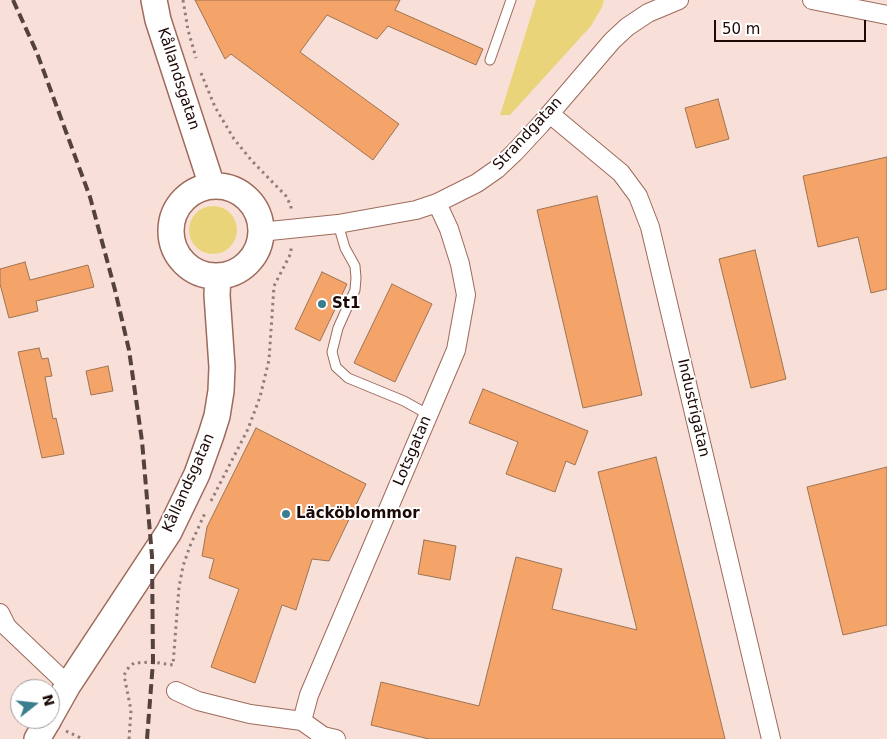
<!DOCTYPE html>
<html>
<head>
<meta charset="utf-8">
<style>
	body { margin:0 }
	#map { position:relative; width:887px; height:739px; overflow:hidden; background:#f8e0d9; font-family:"DejaVu Sans",sans-serif }
	canvas { display:block }
	.north { position:absolute; left:10px; top:679px; width:50px; height:50px; box-sizing:border-box; background:#fff; border:1px solid #a49d9b; border-radius:50%; rotate:74deg; font-size:14px; font-weight:700; line-height:20px; text-align:center; color:#1c0905 }
	.north::after { content:''; display:block; margin:auto; width:18px; height:22px; background:#3a7d8d; clip-path:polygon(50% 0,100% 100%,50% 72%,0 100%) }
	.scale { position:absolute; left:714px; top:20px; width:152px; height:22px; box-sizing:border-box; border:2px solid #1c0905; border-top:0; padding-left:6px; font-size:15px; line-height:18px; white-space:nowrap; color:#1c0905; -webkit-text-stroke:4px #fff; paint-order:stroke }
</style>
</head>
<body>
<div id="map">
<canvas width="887" height="739"></canvas>
<div class="north">N</div>
<div class="scale">50 m</div>
</div>
<script>
const context = document.querySelector('canvas').getContext('2d');
context.lineJoin = 'round';
function fill(path, color) {
  context.fillStyle = color;
  context.fill(path, 'evenodd');
}
function poly(rows) {
  const path = new Path2D();
  for (const r of rows) {
    if (r.length === 3) {
      path.moveTo(r[0] + r[2], r[1]);
      path.arc(r[0], r[1], r[2], 0, 2 * Math.PI);
      continue;
    }
    path.moveTo(r[0], r[1]);
    for (let i = 2; i < r.length; i += 2) path.lineTo(r[i], r[i + 1]);
  }
  return path;
}
function strokePath(path, color, width, dash) {
  context.strokeStyle = color;
  context.lineWidth = width;
  context.lineCap = dash ? 'butt' : 'round';
  context.setLineDash(dash || []);
  context.stroke(path);
}
function write(font, color, halo, rows, align = 'center') {
  context.font = font + ' "DejaVu Sans",sans-serif';
  context.lineWidth = 4;
  context.setLineDash([]);
  context.textBaseline = 'middle';
  context.strokeStyle = halo;
  context.fillStyle = color;
  for (const [text, x, y, turn = 0] of rows) {
    context.save();
    context.translate(x, y);
    context.rotate((+turn || 0) * Math.PI / 180);
    context.textAlign = isNaN(turn) ? turn : align;
    if (halo) context.strokeText(text, 0, 0);
    context.fillText(text, 0, 0);
    context.restore();
  }
}
fill(poly([
	[536,0,604,0,602,7,591,26,510,115,500,115],
	[213,230,24]
]), '#e9d47a');
const building = poly([
	[195,0,400,0,395,10,483,49,476,65,388,26,377,39,327,15,300,52,399,124,373,160,231,54,225,59,195,0],
	[718,99,729,139,696,148,685,108,718,99],
	[887,157,887,289,871,293,858,237,818,247,803,176,887,157],
	[597,196,642,395,583,408,537,210,597,196],
	[755,250,786,379,751,388,719,259,755,250],
	[25,262,30,280,88,265,94,287,36,301,38,311,9,318,0,284,0,269,25,262],
	[322,272,347,284,320,341,295,329,322,272],
	[392,284,432,304,395,382,354,363,392,284],
	[39,348,42,359,48,358,52,376,45,377,53,419,56,418,64,454,42,458,18,352,39,348],
	[108,366,113,391,91,395,86,371,108,366],
	[483,389,588,431,575,465,566,461,555,492,506,474,518,442,469,423,483,389],
	[256,428,366,484,329,561,312,559,296,610,282,605,255,683,211,667,239,589,209,578,214,559,202,556,207,527,256,428],
	[656,457,725,739,429,739,371,725,381,682,479,706,516,557,562,569,552,609,637,630,598,472,656,457],
	[887,467,887,625,843,635,807,487,887,467],
	[424,540,456,546,450,580,418,574,424,540]
]);
fill(building, '#f4a469');
strokePath(building, '#9e7353', 1);
const lane = poly([
	[490,60,511,0],
	[338,224,345,248,355,266,356,278,355,290,338,328,332,352,336,367,348,378,404,401,429,415]
]);
const street = poly([
	[812,0,887,15],
	[550,114,621,173,638,196,650,227,771,739],
	[260,232,338,224,416,210,437,203,477,183,497,169,514,153,541,124,612,41,627,27,648,13,679,0],
	[0,613,7,627,68,685],
	[176,691,198,701,250,714,302,721,323,736,336,739],
	[302,721,309,695,456,350,466,295,460,264,449,229,437,203]
]);
const secondary = poly([
	[154,0,158,20,212,186],
	[216,231,45],
	[50,717,68,685,169,532,197,474,211,435,217,416,221,391,222,367,217,295,218,276],
	[37,739,49,719]
]);
strokePath(lane, '#9e6a5b', 11);
strokePath(street, '#9e6a5b', 20);
strokePath(secondary, '#9e6a5b', 28);
strokePath(poly([
	[183,0,188,30,196,58],
	[201,73,215,107,234,139,252,161,286,196,291,206,291,210],
	[211,501,248,429,260,397,269,360,274,286,291,253,291,246],
	[66,731,83,739],
	[129,739,131,710,124,675,129,667,134,663,153,662,173,665,179,587,183,566,190,546,205,513]
]), '#937d78', 3, [2.5, 4]);
strokePath(lane, '#fff', 9);
strokePath(street, '#fff', 18);
strokePath(secondary, '#fff', 25);
strokePath(poly([
	[13,0,37,53,90,197,115,290,129,350,142,441,152,556,153,662,147,739]
]), '#56423d', 4, [10, 5]);
for (const [x, y, r, color] of [
	[322,304,5,"#3a7d8d"],
	[286,514,5,"#3a7d8d"]
]) {
  const dot = new Path2D();
  dot.arc(x, y, r, 0, 2 * Math.PI);
  context.fillStyle = color;
  context.fill(dot);
  strokePath(dot, '#fff', 2);
}
write('15px', '#1c0905', '#fff', [
	["Kållandsgatan",178,79,72],
	["Strandgatan",528,134,-47],
	["Industrigatan",693,408,77],
	["Lotsgatan",413,451,-67],
	["Kållandsgatan",189,483,-66]
]);
write('bold 15px', '#1c0905', '#fff', [
	["St1",332,304],
	["Läcköblommor",296,514]
], 'left');
</script>
</body>
</html>
